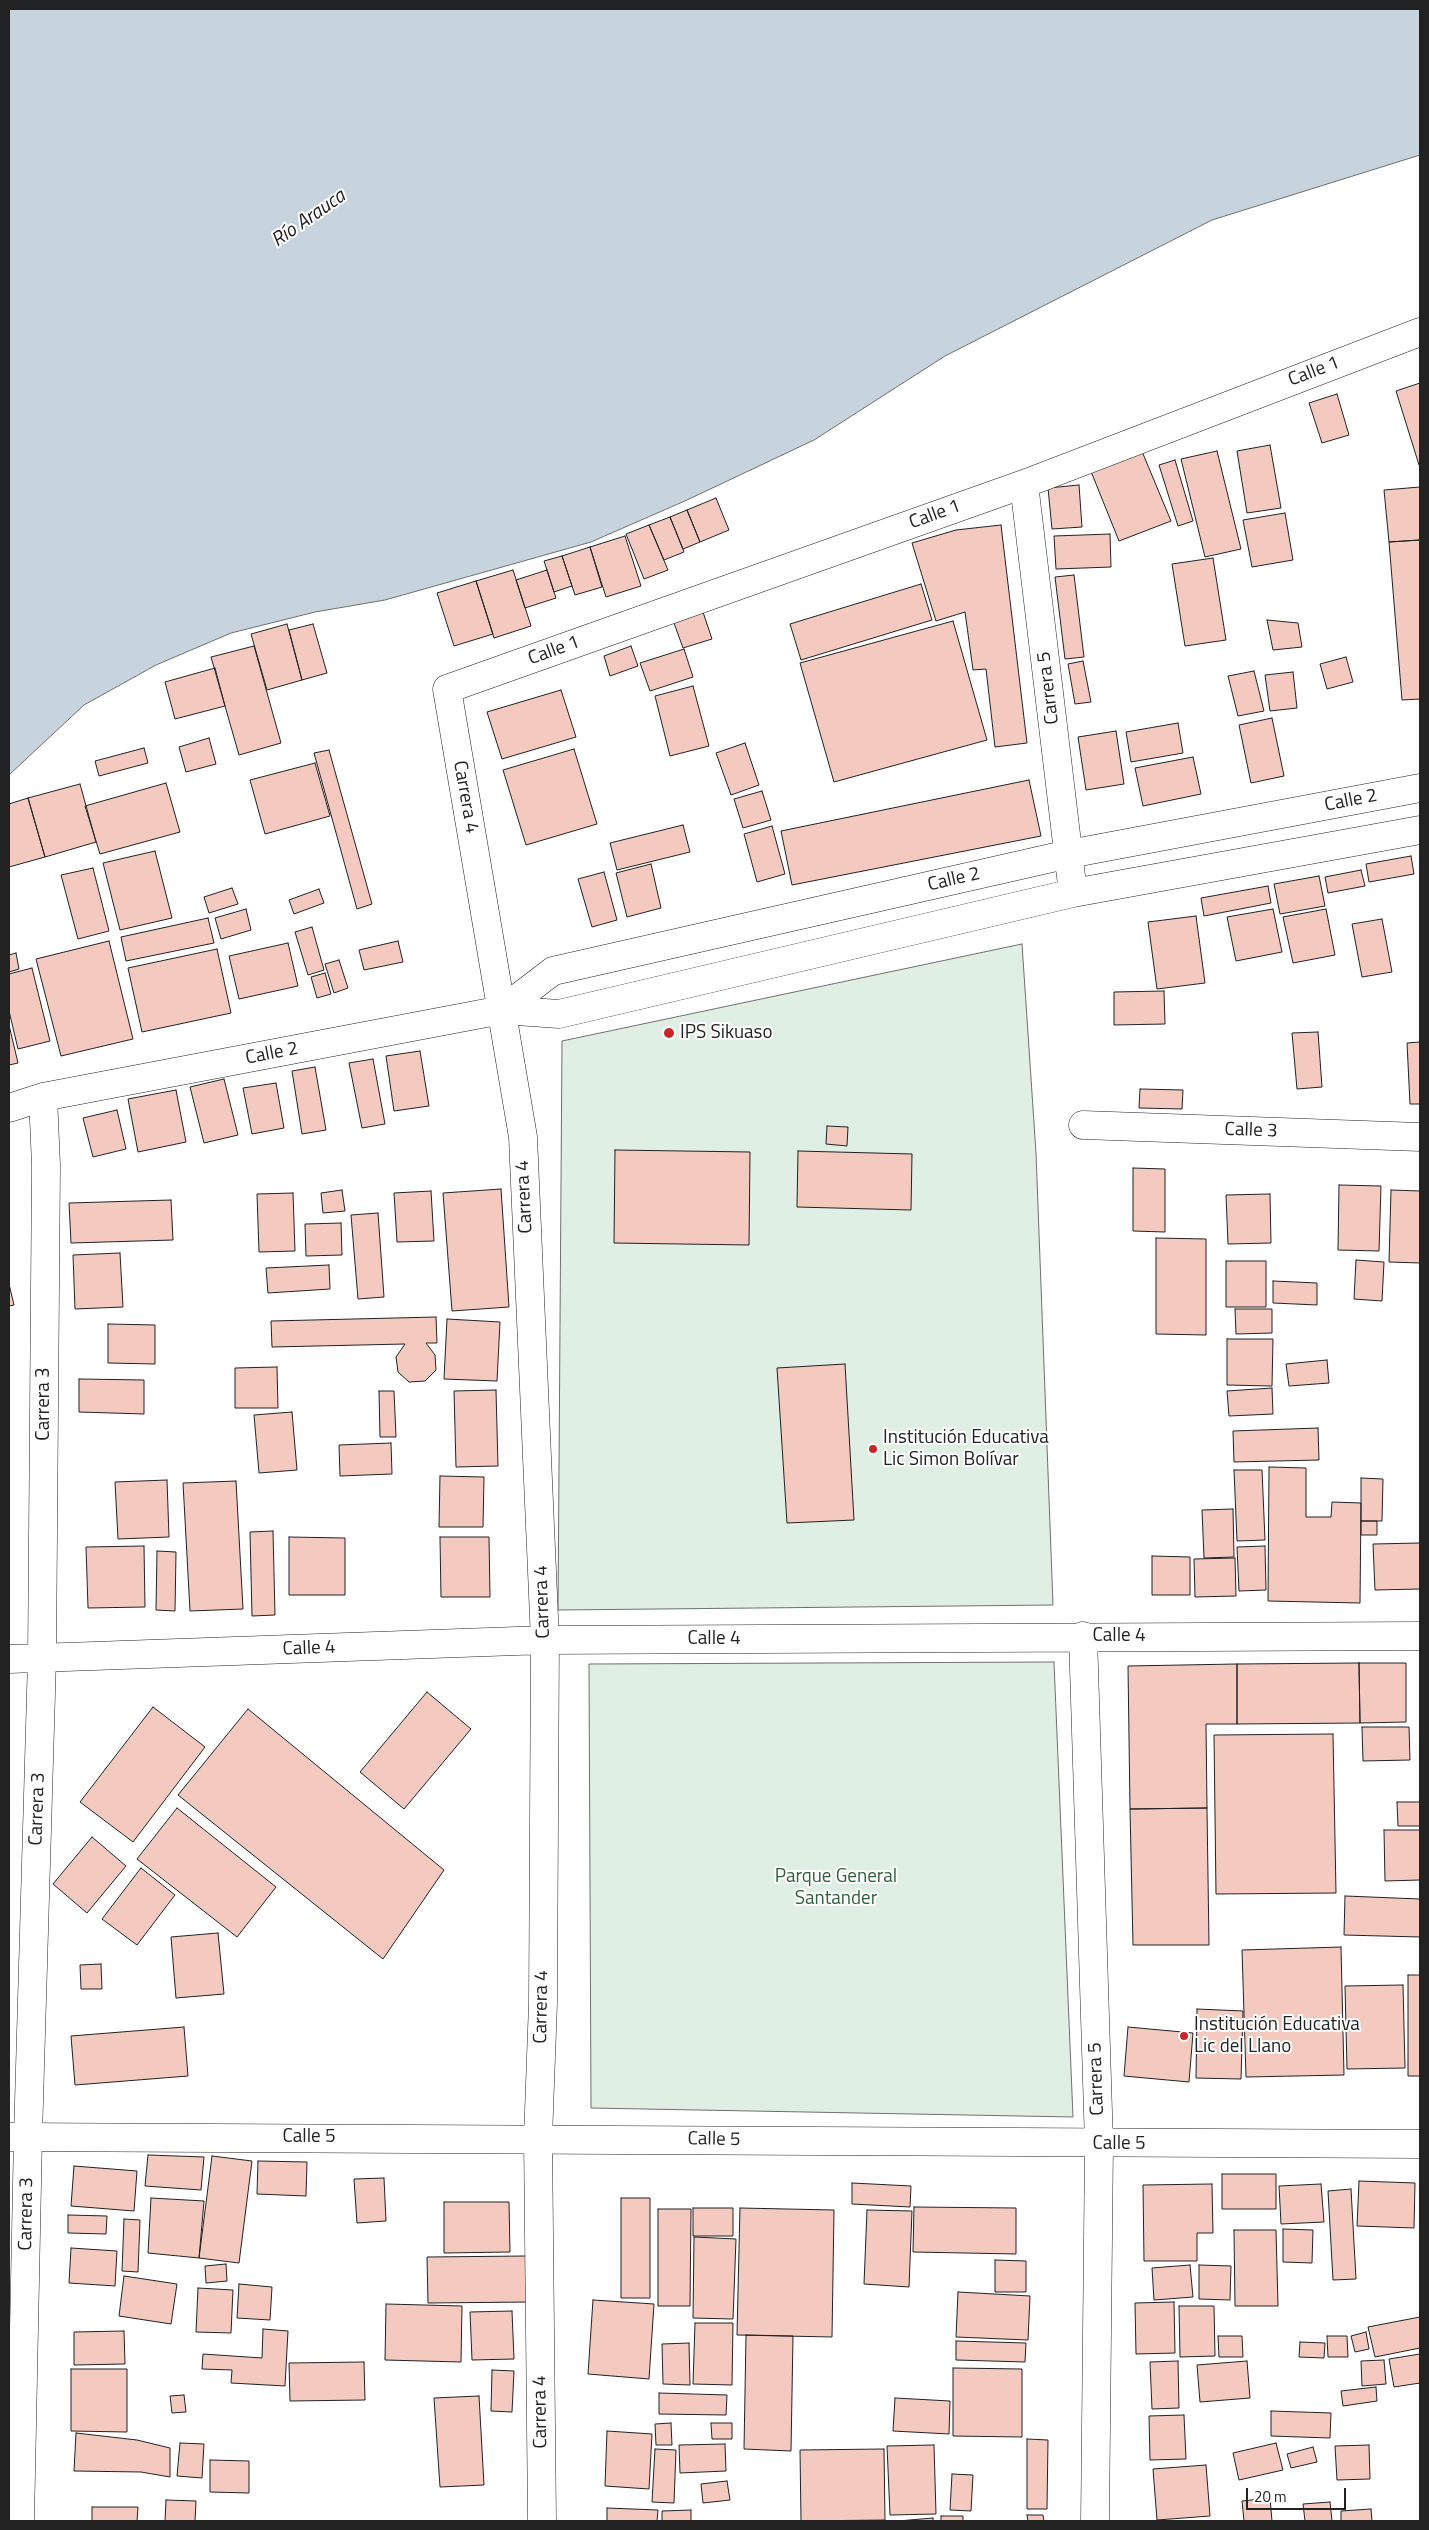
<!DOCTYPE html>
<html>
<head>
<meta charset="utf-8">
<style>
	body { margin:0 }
	#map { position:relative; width:1429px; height:2530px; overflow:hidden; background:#fff; font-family:"Titillium Web",sans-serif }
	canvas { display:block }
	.frame { position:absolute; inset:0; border:10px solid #222; pointer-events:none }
	.scale { position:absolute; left:1246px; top:2488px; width:100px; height:22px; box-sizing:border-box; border:2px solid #222; border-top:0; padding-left:6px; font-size:15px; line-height:18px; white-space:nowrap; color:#222; -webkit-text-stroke:4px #fff; paint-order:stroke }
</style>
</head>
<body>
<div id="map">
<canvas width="1429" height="2530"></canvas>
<div class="frame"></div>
<div class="scale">20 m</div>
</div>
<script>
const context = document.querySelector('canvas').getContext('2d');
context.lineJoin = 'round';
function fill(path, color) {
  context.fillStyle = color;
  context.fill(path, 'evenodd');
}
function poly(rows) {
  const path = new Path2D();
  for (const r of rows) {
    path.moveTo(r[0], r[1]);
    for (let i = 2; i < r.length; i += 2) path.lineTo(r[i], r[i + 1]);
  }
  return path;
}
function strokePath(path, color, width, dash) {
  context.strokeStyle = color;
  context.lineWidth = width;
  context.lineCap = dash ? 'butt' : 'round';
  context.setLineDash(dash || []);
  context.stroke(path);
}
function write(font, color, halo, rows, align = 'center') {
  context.font = font + ' "Titillium Web",sans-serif';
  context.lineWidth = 4;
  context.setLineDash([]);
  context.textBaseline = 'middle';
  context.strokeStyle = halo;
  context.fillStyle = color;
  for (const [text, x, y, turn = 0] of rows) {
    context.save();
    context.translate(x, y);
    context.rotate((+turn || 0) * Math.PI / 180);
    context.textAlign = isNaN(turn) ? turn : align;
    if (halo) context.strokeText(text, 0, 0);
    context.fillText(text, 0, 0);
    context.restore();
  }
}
const green = poly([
	[1022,944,1036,1153,1053,1605,558,1610,562,1041,1022,944],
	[1054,1662,1073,2117,591,2108,589,1664,1054,1662]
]);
fill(green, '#e0efe3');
strokePath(green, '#6f6f6f', 1);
const water = poly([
	[9,9,1420,9,1420,155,1212,220,945,356,814,440,687,500,591,542,385,600,315,612,231,633,156,665,84,705,9,775,9,9]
]);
fill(water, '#c7d3dd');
strokePath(water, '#6f6f6f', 1);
const building = poly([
	[1420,383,1420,465,1419,465,1396,391,1420,383],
	[1337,394,1349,435,1322,443,1309,403,1337,394],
	[1270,445,1281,508,1247,513,1237,451,1270,445],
	[1141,449,1171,521,1119,541,1090,469,1141,449],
	[1217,451,1241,549,1205,557,1181,459,1217,451],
	[1175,460,1193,521,1178,526,1159,465,1175,460],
	[1079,485,1082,527,1052,529,1048,488,1079,485],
	[1420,487,1420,540,1389,542,1384,490,1420,487],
	[716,498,729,530,700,542,687,510,716,498],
	[687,510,700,542,683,549,670,517,687,510],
	[1285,513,1293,560,1252,567,1243,520,1285,513],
	[670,517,684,552,664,560,649,525,670,517],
	[649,525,668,570,644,579,626,534,649,525],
	[1001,525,1027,743,995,747,986,669,973,670,965,612,936,621,912,543,956,530,1001,525],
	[1110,534,1111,567,1056,569,1054,536,1110,534],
	[625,536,641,586,606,597,590,547,625,536],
	[1420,540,1420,699,1402,700,1389,542,1420,540],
	[590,547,602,587,575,595,562,556,590,547],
	[562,556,572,586,554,592,544,561,562,556],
	[1213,558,1226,640,1185,646,1172,564,1213,558],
	[513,570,531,626,494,638,476,581,513,570],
	[547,570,556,598,525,608,516,580,547,570],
	[1074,575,1084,657,1065,659,1055,577,1074,575],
	[476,581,493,634,454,646,437,593,476,581],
	[921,584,932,620,801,660,790,624,921,584],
	[703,612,712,639,683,648,674,623,703,612],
	[1267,620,1298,623,1302,647,1273,650,1267,620],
	[953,621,987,740,834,782,800,663,953,621],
	[287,624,302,680,267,690,251,634,287,624],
	[313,624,327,673,302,680,289,630,313,624],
	[254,646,281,743,239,755,211,657,254,646],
	[631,646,638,666,610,676,604,656,631,646],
	[684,649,693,677,650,691,640,663,684,649],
	[1346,657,1353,682,1327,689,1320,664,1346,657],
	[1083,661,1091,702,1075,704,1068,664,1083,661],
	[215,668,225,706,175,719,165,682,215,668],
	[1254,671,1264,711,1238,716,1228,676,1254,671],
	[1293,672,1297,708,1270,711,1265,675,1293,672],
	[693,686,709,746,670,756,655,696,693,686],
	[561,690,576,737,502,759,487,712,561,690],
	[1272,718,1284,776,1251,783,1239,725,1272,718],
	[1178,723,1183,753,1131,762,1126,732,1178,723],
	[1116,731,1124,784,1086,790,1078,737,1116,731],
	[209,738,216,764,186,772,179,747,209,738],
	[745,743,759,785,731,795,716,753,745,743],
	[144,748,148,763,99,776,95,761,144,748],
	[574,749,597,824,526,845,503,770,574,749],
	[329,750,372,904,357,909,314,753,329,750],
	[1193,757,1201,794,1143,806,1135,768,1193,757],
	[315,763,330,816,265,834,250,780,315,763],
	[1029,780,1041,836,792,885,781,831,1029,780],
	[166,783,180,832,100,854,85,806,166,783],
	[80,784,96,842,45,857,28,798,80,784],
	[762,791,771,820,743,828,734,799,762,791],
	[28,798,45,857,9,867,9,804,28,798],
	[683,825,690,852,617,870,610,843,683,825],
	[772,826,785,874,757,882,744,834,772,826],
	[155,851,172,918,120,930,103,863,155,851],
	[1411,856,1414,874,1369,882,1366,864,1411,856],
	[651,864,661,908,627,917,616,873,651,864],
	[93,868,109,931,78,939,61,875,93,868],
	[1361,870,1365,886,1328,893,1325,877,1361,870],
	[604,872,617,920,592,927,578,879,604,872],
	[1319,876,1325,906,1280,914,1274,884,1319,876],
	[1268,886,1271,903,1204,916,1201,898,1268,886],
	[232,888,238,904,209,913,204,897,232,888],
	[319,889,324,903,294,914,289,900,319,889],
	[246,909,251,930,221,939,215,918,246,909],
	[1273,909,1282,952,1236,961,1227,917,1273,909],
	[1326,909,1335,955,1293,963,1283,917,1326,909],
	[1196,916,1205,983,1157,989,1148,922,1196,916],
	[208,918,214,943,126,961,121,937,208,918],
	[1382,919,1392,972,1362,977,1352,924,1382,919],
	[312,927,324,970,308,975,295,932,312,927],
	[109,941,133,1039,61,1056,36,959,109,941],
	[398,941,403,962,364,970,359,950,398,941],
	[288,943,298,986,239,999,229,956,288,943],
	[217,949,231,1013,142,1032,128,968,217,949],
	[16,953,19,969,9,972,9,955,16,953],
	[339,960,348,988,334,993,325,964,339,960],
	[32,968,50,1041,18,1049,9,1011,9,974,32,968],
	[325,973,331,994,317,998,311,977,325,973],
	[1164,991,1165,1024,1114,1025,1114,992,1164,991],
	[9,1025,18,1063,9,1065,9,1025],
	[1318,1032,1322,1087,1297,1089,1292,1033,1318,1032],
	[1420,1042,1420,1104,1410,1104,1407,1043,1420,1042],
	[420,1051,429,1106,394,1111,386,1056,420,1051],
	[373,1059,385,1124,362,1128,349,1063,373,1059],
	[315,1067,326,1130,302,1134,292,1071,315,1067],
	[224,1079,238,1135,204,1143,190,1087,224,1079],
	[276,1083,284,1128,252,1134,243,1088,276,1083],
	[1140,1089,1183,1090,1182,1109,1139,1108,1140,1089],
	[176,1090,186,1142,138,1152,128,1099,176,1090],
	[117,1110,126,1149,93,1157,83,1118,117,1110],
	[827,1126,848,1127,847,1146,826,1144,827,1126],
	[615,1150,750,1152,749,1245,614,1243,615,1150],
	[798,1151,912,1154,911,1210,797,1207,798,1151],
	[1133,1168,1165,1169,1165,1232,1133,1231,1133,1168],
	[1339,1185,1381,1186,1379,1251,1338,1250,1339,1185],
	[501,1189,509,1307,452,1311,443,1193,501,1189],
	[342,1190,345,1211,323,1213,321,1193,342,1190],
	[1391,1190,1420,1191,1420,1263,1389,1262,1391,1190],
	[431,1191,434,1241,397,1242,394,1193,431,1191],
	[293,1193,295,1251,259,1252,257,1194,293,1193],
	[1270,1194,1271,1243,1228,1244,1226,1195,1270,1194],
	[171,1200,173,1240,71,1243,69,1203,171,1200],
	[378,1213,384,1297,358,1299,351,1215,378,1213],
	[341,1223,342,1255,306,1256,305,1224,341,1223],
	[1156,1238,1206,1239,1206,1335,1156,1334,1156,1238],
	[120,1253,123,1307,75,1309,73,1255,120,1253],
	[1356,1260,1384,1262,1382,1301,1354,1299,1356,1260],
	[1226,1261,1266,1261,1266,1307,1226,1307,1226,1261],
	[329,1265,330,1289,268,1293,266,1268,329,1265],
	[1273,1281,1317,1283,1317,1305,1273,1303,1273,1281],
	[9,1284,14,1305,9,1306,9,1284],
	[1235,1309,1272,1309,1272,1333,1236,1334,1235,1309],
	[436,1317,437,1343,426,1343,435,1355,436,1370,425,1381,409,1382,398,1372,396,1357,405,1344,272,1347,271,1321,436,1317],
	[447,1319,500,1322,497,1381,444,1379,447,1319],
	[108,1324,155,1325,155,1364,108,1363,108,1324],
	[1227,1339,1273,1339,1272,1386,1227,1385,1227,1339],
	[1327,1360,1329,1383,1289,1386,1286,1364,1327,1360],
	[845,1364,854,1520,787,1523,777,1368,845,1364],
	[277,1367,278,1408,235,1408,235,1368,277,1367],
	[79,1379,144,1380,144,1414,79,1412,79,1379],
	[1272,1388,1273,1414,1229,1416,1227,1391,1272,1388],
	[496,1390,498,1466,456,1467,454,1391,496,1390],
	[379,1391,394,1391,396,1437,380,1437,379,1391],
	[292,1412,297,1470,259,1473,254,1415,292,1412],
	[1318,1428,1319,1460,1234,1462,1233,1431,1318,1428],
	[391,1443,392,1474,340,1476,339,1445,391,1443],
	[1269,1467,1306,1468,1306,1517,1331,1517,1332,1502,1361,1503,1360,1603,1268,1601,1269,1467],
	[1234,1470,1262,1470,1265,1540,1237,1541,1234,1470],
	[440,1476,484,1477,483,1527,439,1527,440,1476],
	[1361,1478,1383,1479,1382,1521,1361,1521,1361,1478],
	[167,1480,169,1537,118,1539,115,1482,167,1480],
	[236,1481,243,1609,190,1611,183,1483,236,1481],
	[1233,1509,1234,1557,1204,1558,1202,1510,1233,1509],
	[1361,1521,1377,1521,1377,1535,1361,1535,1361,1521],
	[273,1531,275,1615,252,1616,250,1532,273,1531],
	[289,1537,345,1538,345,1595,289,1595,289,1537],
	[440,1537,489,1537,490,1597,441,1597,440,1537],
	[1420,1543,1420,1589,1375,1590,1373,1544,1420,1543],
	[144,1546,145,1607,88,1608,86,1547,144,1546],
	[1265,1546,1266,1590,1239,1591,1237,1547,1265,1546],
	[157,1551,176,1552,175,1611,156,1610,157,1551],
	[1152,1556,1190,1557,1190,1595,1152,1595,1152,1556],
	[1235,1558,1236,1596,1195,1597,1194,1559,1235,1558],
	[1359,1663,1360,1723,1237,1724,1237,1664,1359,1663],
	[1359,1663,1406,1663,1406,1722,1360,1723,1359,1663],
	[1237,1664,1237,1724,1206,1724,1207,1808,1130,1809,1128,1666,1237,1664],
	[427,1692,471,1729,404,1809,360,1772,427,1692],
	[153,1707,205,1747,133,1842,80,1802,153,1707],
	[248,1709,444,1870,383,1959,178,1795,248,1709],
	[1362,1727,1409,1727,1410,1760,1363,1761,1362,1727],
	[1333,1734,1336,1893,1216,1894,1214,1735,1333,1734],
	[1397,1802,1420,1802,1420,1826,1398,1826,1397,1802],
	[177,1808,276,1887,237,1937,137,1859,177,1808],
	[1207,1808,1209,1945,1133,1945,1130,1809,1207,1808],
	[1384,1830,1420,1830,1420,1880,1385,1881,1384,1830],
	[92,1837,126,1866,87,1913,53,1884,92,1837],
	[141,1868,175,1895,137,1945,102,1919,141,1868],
	[1345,1896,1420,1899,1420,1937,1344,1935,1345,1896],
	[218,1933,224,1994,176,1998,171,1937,218,1933],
	[1341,1947,1344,2075,1246,2077,1242,1950,1341,1947],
	[101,1964,102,1989,81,1989,80,1965,101,1964],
	[1408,1975,1420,1975,1420,2076,1408,2076,1408,1975],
	[1403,1985,1405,2068,1347,2069,1345,1986,1403,1985],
	[1197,2009,1243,2011,1241,2079,1196,2078,1197,2009],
	[184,2027,188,2076,75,2085,71,2036,184,2027],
	[1128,2027,1193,2033,1189,2082,1124,2076,1128,2027],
	[148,2155,204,2157,201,2190,145,2186,148,2155],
	[212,2156,252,2161,239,2263,199,2258,212,2156],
	[258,2161,307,2162,306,2196,257,2194,258,2161],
	[74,2166,137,2171,134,2211,71,2206,74,2166],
	[1222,2174,1276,2174,1276,2209,1222,2209,1222,2174],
	[384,2178,386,2221,357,2223,354,2179,384,2178],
	[1359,2181,1415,2183,1414,2228,1357,2226,1359,2181],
	[852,2183,911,2186,910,2207,852,2204,852,2183],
	[1212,2184,1213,2233,1197,2233,1197,2261,1144,2261,1143,2185,1212,2184],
	[1321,2184,1324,2222,1281,2224,1279,2186,1321,2184],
	[1351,2189,1356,2279,1333,2280,1328,2191,1351,2189],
	[151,2198,204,2201,199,2258,148,2253,151,2198],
	[621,2198,650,2198,650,2298,621,2298,621,2198],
	[444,2202,509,2202,510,2252,444,2253,444,2202],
	[914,2207,1016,2208,1016,2254,913,2252,914,2207],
	[693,2208,733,2208,733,2236,693,2236,693,2208],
	[740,2208,834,2210,832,2337,737,2335,740,2208],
	[658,2209,691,2209,690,2306,658,2306,658,2209],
	[867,2210,912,2211,909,2287,864,2284,867,2210],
	[68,2215,107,2216,106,2234,68,2233,68,2215],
	[124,2219,140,2220,138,2272,122,2271,124,2219],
	[1283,2229,1313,2230,1312,2263,1283,2262,1283,2229],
	[1234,2230,1276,2230,1278,2306,1235,2306,1234,2230],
	[694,2237,736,2239,733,2319,693,2318,694,2237],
	[71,2248,117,2251,115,2286,69,2283,71,2248],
	[527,2256,528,2302,428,2303,427,2257,527,2256],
	[995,2260,1026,2261,1026,2292,995,2292,995,2260],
	[226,2264,227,2281,206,2283,205,2266,226,2264],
	[1190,2265,1193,2297,1154,2300,1152,2268,1190,2265],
	[1199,2265,1231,2266,1230,2300,1199,2299,1199,2265],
	[124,2276,177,2284,171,2324,119,2316,124,2276],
	[239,2284,272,2287,270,2320,237,2318,239,2284],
	[198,2288,233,2290,231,2333,196,2332,198,2288],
	[958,2292,1030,2296,1028,2340,956,2337,958,2292],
	[593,2300,654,2304,649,2379,588,2374,593,2300],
	[1174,2302,1175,2353,1136,2354,1135,2303,1174,2302],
	[386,2304,462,2306,461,2362,385,2360,386,2304],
	[1179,2306,1214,2306,1215,2356,1180,2357,1179,2306],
	[512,2311,514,2359,472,2360,470,2312,512,2311],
	[1420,2317,1420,2348,1375,2357,1368,2327,1420,2317],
	[695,2323,733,2323,732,2385,693,2384,695,2323],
	[263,2329,288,2331,285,2386,231,2383,232,2370,202,2369,203,2354,262,2358,263,2329],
	[124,2331,125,2364,74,2365,74,2332,124,2331],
	[1366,2332,1369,2349,1355,2352,1351,2336,1366,2332],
	[746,2335,793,2336,791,2451,744,2449,746,2335],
	[1218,2336,1242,2336,1243,2357,1219,2357,1218,2336],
	[1327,2336,1347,2336,1348,2357,1328,2357,1327,2336],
	[956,2341,1026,2343,1025,2362,956,2360,956,2341],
	[1300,2342,1325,2343,1324,2358,1299,2357,1300,2342],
	[689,2343,690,2385,663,2384,662,2344,689,2343],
	[1420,2354,1420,2383,1394,2387,1389,2359,1420,2354],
	[1384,2360,1386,2384,1362,2386,1361,2361,1384,2360],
	[1178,2361,1179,2408,1152,2409,1150,2362,1178,2361],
	[1247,2361,1250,2398,1200,2402,1197,2365,1247,2361],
	[364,2362,365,2400,290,2401,289,2363,364,2362],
	[953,2368,1022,2369,1022,2437,953,2436,953,2368],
	[71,2369,127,2369,127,2432,71,2431,71,2369],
	[492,2370,514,2371,512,2412,491,2411,492,2370],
	[1376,2387,1377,2401,1343,2406,1341,2391,1376,2387],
	[659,2393,727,2395,726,2415,659,2414,659,2393],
	[184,2395,186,2412,172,2413,170,2396,184,2395],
	[479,2396,484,2485,440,2487,434,2398,479,2396],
	[895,2398,950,2401,949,2434,893,2431,895,2398],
	[1271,2411,1331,2413,1330,2438,1271,2436,1271,2411],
	[1184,2415,1186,2459,1150,2460,1149,2416,1184,2415],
	[671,2423,672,2445,656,2445,655,2424,671,2423],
	[711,2423,732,2423,732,2439,712,2439,711,2423],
	[607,2431,652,2434,649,2489,605,2486,607,2431],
	[76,2433,137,2440,170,2448,170,2477,141,2472,74,2471,76,2433],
	[1027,2439,1048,2440,1047,2509,1027,2509,1027,2439],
	[180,2443,204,2444,202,2478,177,2476,180,2443],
	[1276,2443,1283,2470,1239,2480,1233,2453,1276,2443],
	[725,2444,726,2471,680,2473,679,2445,725,2444],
	[934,2445,936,2514,890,2515,887,2446,934,2445],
	[1369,2445,1370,2479,1337,2480,1335,2446,1369,2445],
	[1313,2447,1317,2462,1291,2468,1287,2454,1313,2447],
	[655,2449,676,2450,674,2503,652,2502,655,2449],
	[884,2449,885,2520,801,2521,800,2450,884,2449],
	[210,2460,249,2461,249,2493,210,2492,210,2460],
	[1206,2465,1210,2516,1157,2520,1153,2469,1206,2465],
	[952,2474,973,2475,971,2511,950,2510,952,2474],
	[727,2481,730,2500,703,2503,701,2484,727,2481],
	[1270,2498,1272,2521,1244,2521,1242,2501,1270,2498],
	[166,2500,196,2501,195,2521,165,2521,166,2500],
	[1330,2502,1332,2521,1305,2521,1303,2504,1330,2502],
	[92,2507,138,2507,137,2521,92,2521,92,2507],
	[607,2508,658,2510,657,2521,607,2521,607,2508],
	[1371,2509,1372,2521,1341,2521,1341,2511,1371,2509],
	[691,2510,691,2521,662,2521,662,2511,691,2510],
	[1027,2515,1043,2515,1044,2521,1028,2521,1027,2515],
	[941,2516,963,2516,963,2521,941,2521,941,2516],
	[933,2518,933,2521,898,2521,933,2518]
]);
fill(building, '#f3c9c0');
strokePath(building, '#222', 1);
const minor = poly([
	[1024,484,1073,893],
	[502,1010,553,971,1069,854,1420,788],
	[9,1108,43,1097,502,1010,559,1014,1073,893,1420,830],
	[1083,1125,1420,1137],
	[1083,1636,1099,2144,1095,2521],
	[9,1659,545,1640,1420,1636],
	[20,2521,28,2136,42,1659,46,1165,43,1097],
	[542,2521,538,2138,543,2003,545,1640,523,1137,447,689,1024,484,1420,332]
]);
const major = poly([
	[9,2137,1420,2144]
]);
strokePath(minor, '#222', 29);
strokePath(major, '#222', 29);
strokePath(minor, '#fff', 28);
strokePath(major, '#fff', 28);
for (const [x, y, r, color] of [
	[669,1033,6,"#c62828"],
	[873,1449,5,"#c62828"],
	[1184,2036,5,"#c62828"]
]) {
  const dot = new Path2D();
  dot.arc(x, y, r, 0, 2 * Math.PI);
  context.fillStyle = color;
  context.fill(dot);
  strokePath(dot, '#fff', 2);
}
write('19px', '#222', '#fff', [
	["Calle 1",1314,372,-21],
	["Calle 1",935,515,-20],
	["Calle 1",554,651,-20],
	["Carrera 5",1049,688,-97],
	["Carrera 4",465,797,80],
	["Calle 2",1351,801,-11],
	["Calle 2",954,880,-13],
	["Calle 2",272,1054,-11],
	["Calle 3",1251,1131,2],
	["Carrera 4",525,1197,-93],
	["Carrera 3",44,1404,-90],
	["Carrera 4",543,1602,-92],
	["Calle 4",1119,1636],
	["Calle 4",714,1639],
	["Calle 4",309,1649,-2],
	["Carrera 3",38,1809,-88],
	["Carrera 4",542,2007,-89],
	["Carrera 5",1097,2079,-92],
	["Calle 5",309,2137],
	["Calle 5",714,2140,1],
	["Calle 5",1119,2144],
	["Carrera 3",27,2214,-89],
	["Carrera 4",541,2412,-91]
]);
write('19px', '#222', '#fff', [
	["IPS Sikuaso",680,1033],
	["Institución Educativa",883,1438],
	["Lic Simon Bolívar",883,1460],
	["Institución Educativa",1194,2025],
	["Lic del Llano",1194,2047]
], 'left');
write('19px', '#2f5e38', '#fff', [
	["Parque General",836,1877],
	["Santander",836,1899]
]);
write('italic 20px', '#222', '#fff', [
	["Río Arauca",309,219,-35]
]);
</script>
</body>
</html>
